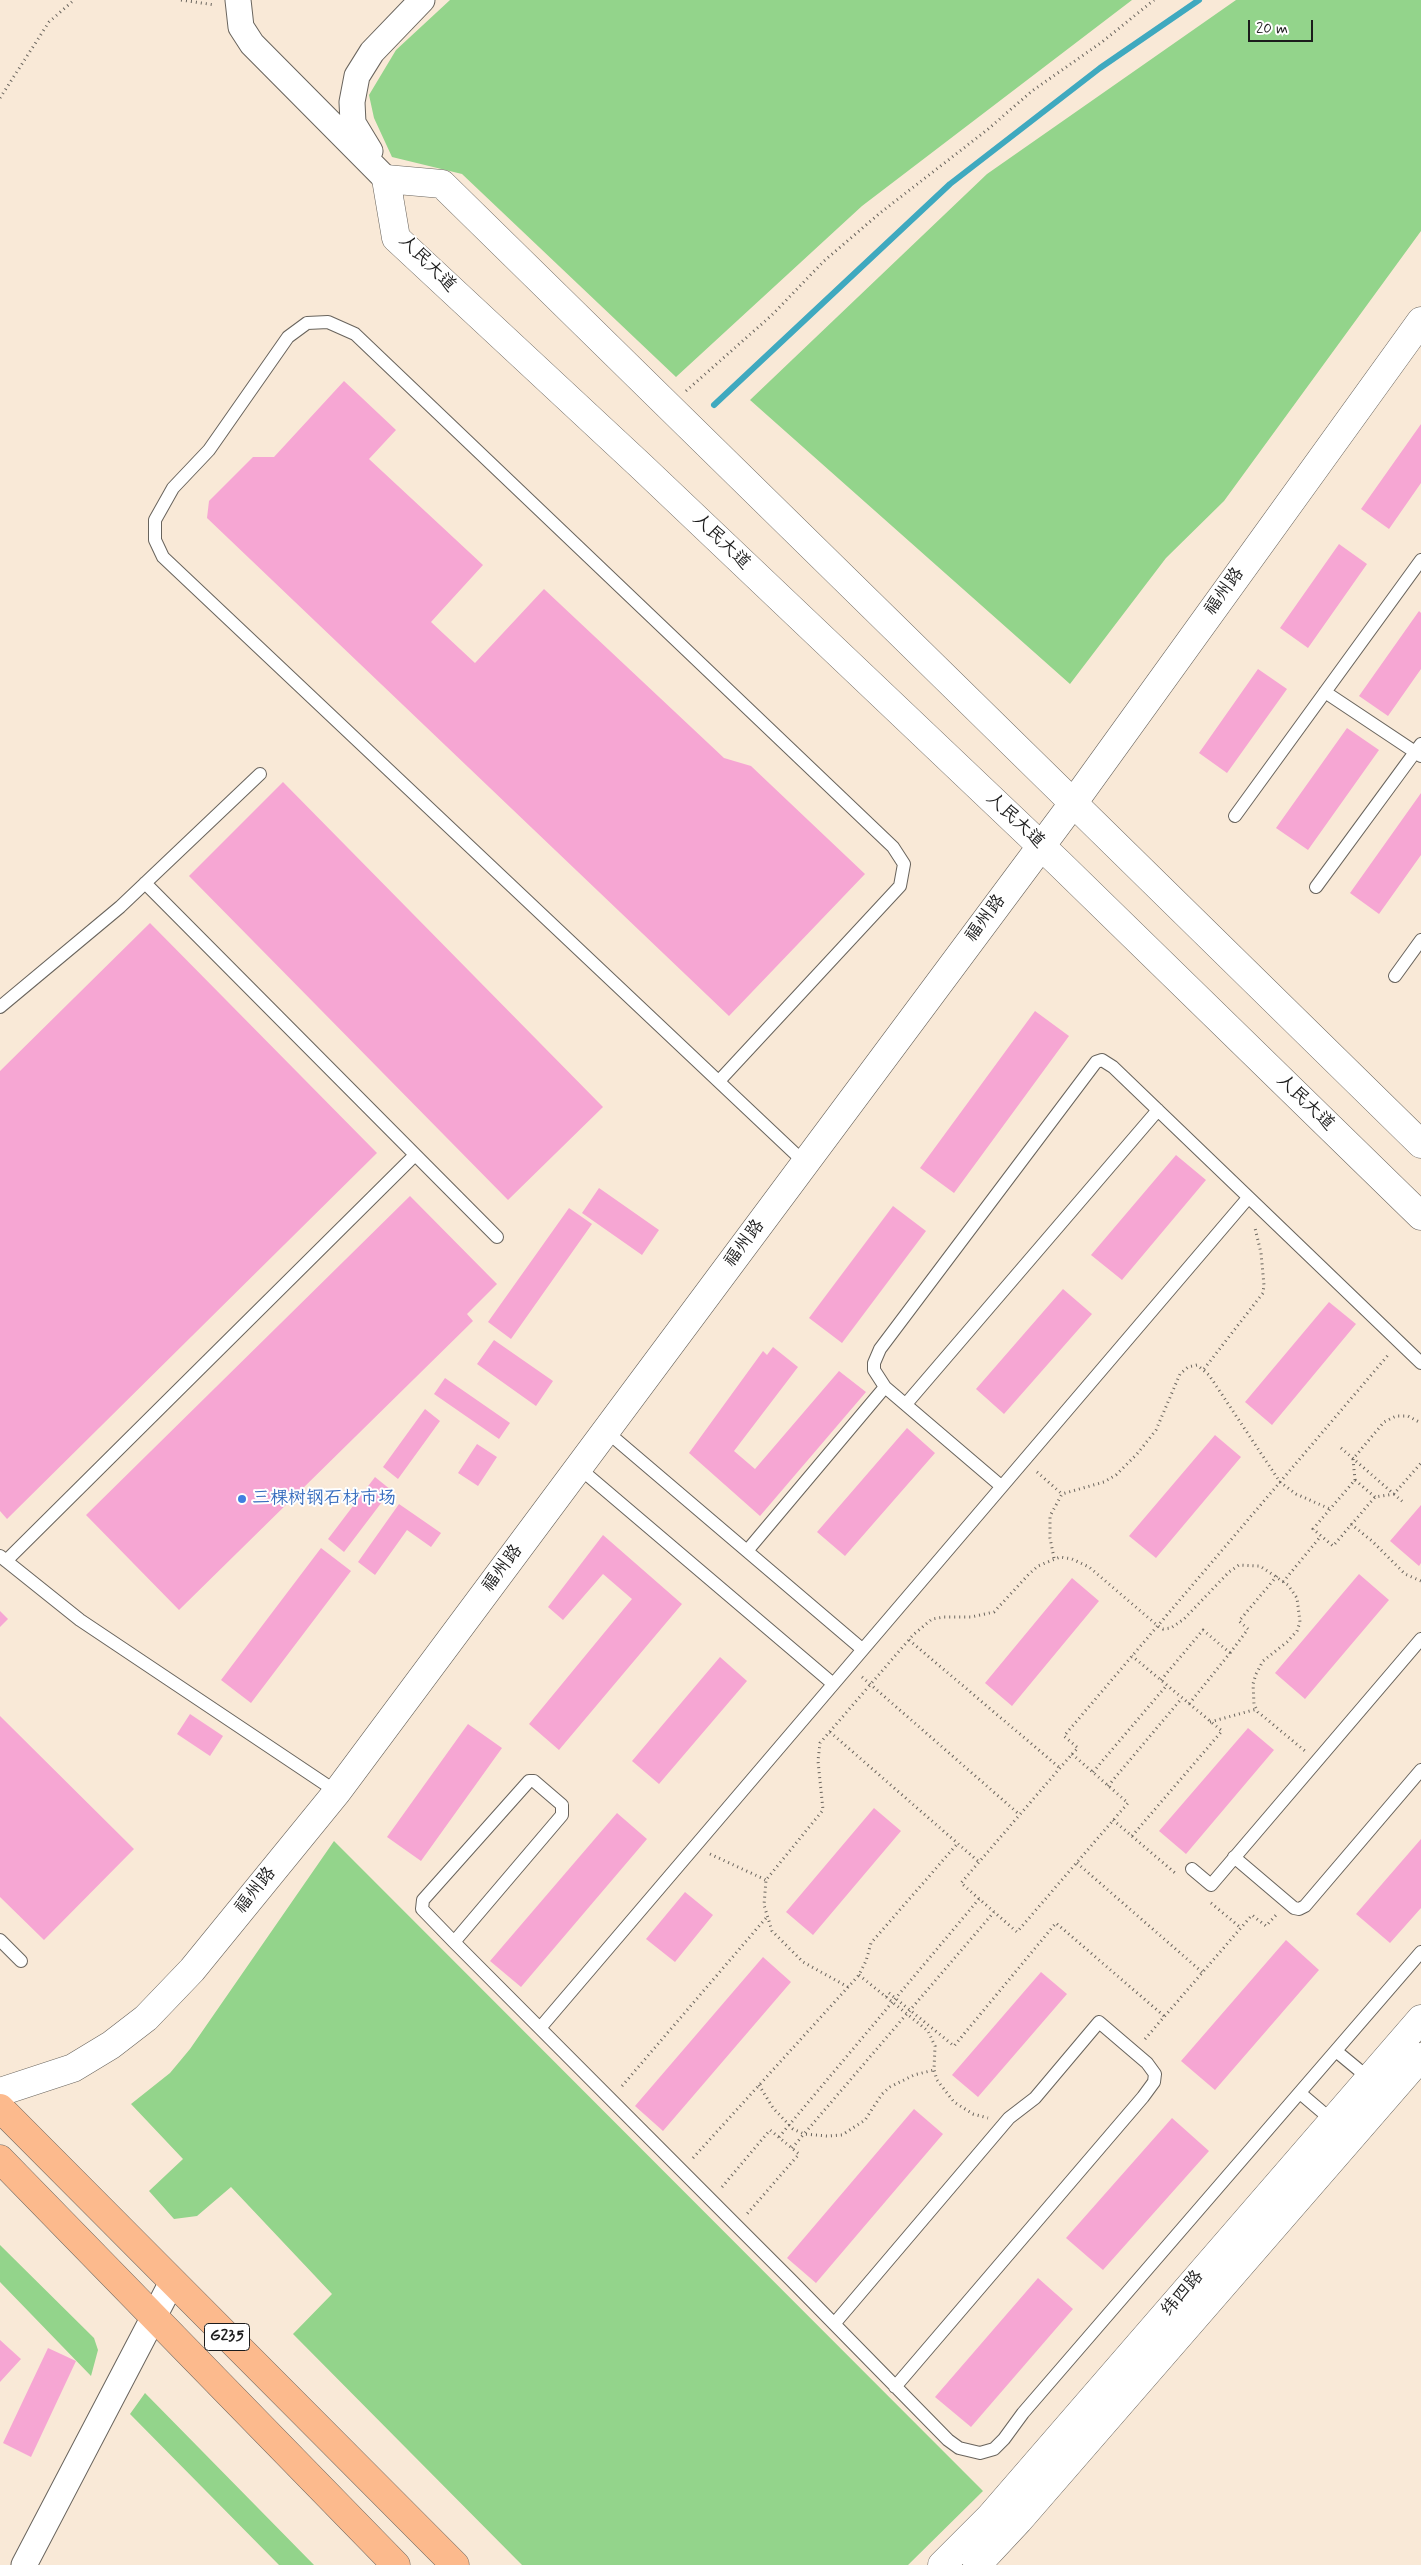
<!DOCTYPE html>
<html>
<head>
<meta charset="utf-8">
<style>
	body { margin:0 }
	#map { position:relative; width:1421px; height:2565px; overflow:hidden; background:#f9e9d7; font-family:Mynerve,sans-serif }
	canvas { display:block }
	.scale { position:absolute; left:1248px; top:20px; width:65px; height:22px; box-sizing:border-box; border:2px solid #1c1c1c; border-top:0; padding-left:6px; font-size:15px; line-height:18px; white-space:nowrap; color:#1c1c1c; -webkit-text-stroke:4px #fff; paint-order:stroke }
</style>
</head>
<body>
<div id="map">
<canvas width="1421" height="2565"></canvas>
<div class="scale">20 m</div>
</div>
<script>
const context = document.querySelector('canvas').getContext('2d');
context.lineJoin = 'round';
function fill(path, color) {
  context.fillStyle = color;
  context.fill(path, 'evenodd');
}
function poly(rows) {
  const path = new Path2D();
  for (const r of rows) {
    path.moveTo(r[0], r[1]);
    for (let i = 2; i < r.length; i += 2) path.lineTo(r[i], r[i + 1]);
  }
  return path;
}
function strokePath(path, color, width, dash) {
  context.strokeStyle = color;
  context.lineWidth = width;
  context.lineCap = dash ? 'butt' : 'round';
  context.setLineDash(dash || []);
  context.stroke(path);
}
function write(font, color, halo, rows, align = 'center') {
  context.font = font + ' Mynerve,"LXGW WenKai TC",sans-serif';
  context.lineWidth = 4;
  context.setLineDash([]);
  context.textBaseline = 'middle';
  context.strokeStyle = halo;
  context.fillStyle = color;
  for (const [text, x, y, turn = 0] of rows) {
    context.save();
    context.translate(x, y);
    context.rotate((+turn || 0) * Math.PI / 180);
    context.textAlign = isNaN(turn) ? turn : align;
    if (halo) context.strokeText(text, 0, 0);
    context.fillText(text, 0, 0);
    context.restore();
  }
}
fill(poly([
	[450,0,1132,0,862,206,676,377,462,174,392,157,374,118,369,95,396,50],
	[1236,0,1421,0,1421,231,1224,501,1166,558,1070,684,750,400,987,174],
	[334,1841,983,2491,908,2565,522,2565,293,2334,332,2294,231,2187,197,2216,174,2219,149,2191,183,2159,131,2104,170,2073,190,2049],
	[0,2245,94,2338,98,2350,91,2376,0,2282],
	[145,2393,314,2565,279,2565,130,2414]
]), '#93d48b');
strokePath(poly([
	[714,405,950,184,1100,68,1199,0]
]), '#3fa9bf', 6);
fill(poly([
	[344,381,396,430,369,459,483,565,431,622,475,663,544,589,724,758,751,766,865,874,729,1016,207,518,209,501,253,457,274,457],
	[1421,424,1421,483,1389,529,1361,509],
	[1339,544,1367,564,1308,648,1280,628],
	[1419,611,1421,613,1421,669,1388,716,1359,696],
	[1258,669,1287,689,1227,773,1199,753],
	[1347,728,1379,750,1308,850,1276,828],
	[283,782,603,1107,508,1200,189,876],
	[1421,793,1421,855,1379,914,1350,893],
	[150,923,377,1153,7,1519,0,1511,0,1071],
	[1035,1011,1069,1036,954,1193,920,1168],
	[1176,1155,1206,1180,1122,1280,1091,1255],
	[599,1188,659,1230,642,1255,582,1213],
	[410,1196,497,1284,467,1314,473,1321,179,1610,86,1515],
	[893,1206,926,1231,842,1343,809,1318],
	[569,1208,592,1224,511,1339,488,1322],
	[1063,1289,1092,1314,1004,1414,976,1389],
	[1329,1302,1356,1324,1272,1425,1245,1402],
	[494,1340,553,1381,536,1406,477,1364],
	[773,1347,798,1367,734,1451,755,1469,839,1371,866,1392,760,1516,689,1453,763,1351,767,1355],
	[445,1378,510,1423,499,1439,434,1394],
	[425,1409,440,1421,398,1479,383,1467],
	[907,1428,935,1453,845,1556,817,1532],
	[1215,1435,1241,1457,1156,1558,1129,1536],
	[477,1444,497,1457,478,1486,458,1473],
	[375,1477,391,1490,344,1552,328,1539],
	[399,1504,441,1533,431,1547,407,1530,375,1575,358,1562],
	[1421,1505,1421,1563,1419,1566,1390,1541],
	[603,1535,682,1604,559,1750,529,1724,632,1599,603,1574,563,1620,548,1607],
	[321,1548,351,1571,251,1703,221,1680],
	[1359,1574,1389,1600,1305,1699,1275,1673],
	[1072,1578,1099,1601,1012,1706,985,1683],
	[0,1611,8,1619,0,1627],
	[720,1657,747,1681,659,1784,632,1761],
	[190,1714,223,1736,210,1756,177,1734],
	[0,1716,134,1849,44,1940,0,1897],
	[468,1724,502,1748,421,1861,387,1837],
	[1248,1728,1274,1750,1186,1854,1159,1831],
	[874,1808,901,1831,813,1935,786,1912],
	[617,1813,647,1839,521,1987,490,1961],
	[1421,1839,1421,1908,1390,1943,1356,1914],
	[685,1892,713,1915,675,1962,646,1939],
	[1286,1940,1319,1970,1215,2090,1181,2061],
	[763,1957,791,1982,663,2131,635,2106],
	[1041,1972,1067,1994,978,2097,952,2075],
	[914,2109,943,2134,816,2283,787,2258],
	[1172,2118,1209,2151,1103,2270,1066,2238],
	[1038,2278,1073,2309,971,2427,935,2397],
	[0,2340,21,2359,0,2382],
	[48,2348,76,2361,31,2457,3,2443]
]), '#f6a6d3');
const service = poly([
	[1325,692,1421,756],
	[1235,816,1421,560],
	[145,883,497,1237],
	[1316,887,1421,744],
	[1395,976,1421,940],
	[0,1007,120,907,260,774],
	[719,1081,900,886,904,864,893,847,355,334,328,322,307,323,288,337,209,450,173,488,155,520,155,540,163,557,805,1163],
	[906,1404,1158,1110],
	[606,1431,862,1649],
	[578,1467,832,1683],
	[1001,1486,885,1387,874,1370,874,1363,880,1349,1096,1062,1102,1060,1113,1067,1421,1363],
	[747,1551,885,1387],
	[0,1556,80,1620,337,1792],
	[6,1561,415,1155],
	[1234,1857,1294,1908,1299,1909,1305,1906,1421,1770],
	[1192,1869,1211,1885,1421,1639],
	[0,1940,21,1961],
	[454,1942,562,1815,562,1805,534,1781,529,1781,423,1900,422,1909,454,1942,737,2226,791,2280,948,2440,959,2448,980,2453,994,2449,1004,2439,1023,2413,1421,1952],
	[540,2028,1248,1198],
	[1336,2051,1371,2080],
	[1300,2093,1334,2122],
	[834,2324,1009,2118,1035,2098,1099,2022,1147,2063,1155,2074,1154,2082,1143,2097,895,2387]
]);
const minor = poly([
	[238,0,241,27,252,44,386,179],
	[370,151,353,123,352,102,357,76,372,52,422,0],
	[24,2565,172,2282]
]);
const tertiary = poly([
	[1421,1144,442,184,386,179,396,238,641,466,1059,863,1421,1216],
	[0,2092,73,2068,111,2045,146,2018,192,1970,337,1792,1074,802,1421,321],
	[942,2565,990,2517,1421,2019],
	[977,2565,1019,2520,1421,2057]
]);
const trunk = poly([
	[0,2108,455,2565],
	[0,2159,396,2565]
]);
strokePath(service, '#69645d', 14);
strokePath(minor, '#69645d', 27);
strokePath(tertiary, '#69645d', 29);
strokePath(trunk, '#69645d', 29);
strokePath(poly([
	[181,0,215,5],
	[0,98,49,22,74,0],
	[686,391,772,315,824,261,880,213,987,130,1032,91,1102,42,1154,0],
	[1204,1369,1263,1293,1264,1285,1261,1253,1255,1228],
	[1341,1448,1403,1502],
	[1037,1472,1062,1494],
	[1355,1480,1353,1459,1384,1422,1396,1416,1408,1416,1421,1423],
	[1375,1497,1355,1480,1313,1529,1333,1546,1375,1497,1394,1494,1421,1463],
	[1351,1524,1372,1541,1405,1574,1421,1581],
	[1054,1558,1050,1538,1050,1516,1062,1494,1104,1482,1116,1475,1137,1454,1156,1430,1180,1374,1188,1367,1197,1365,1209,1375,1280,1482,1296,1494,1330,1509],
	[1283,1582,1321,1536],
	[909,1640,1060,1768],
	[1230,1653,1248,1629,1239,1621,1277,1576],
	[862,1677,1020,1815],
	[1161,1680,1203,1630,1230,1653,1189,1704],
	[1210,1722,1257,1709],
	[830,1732,979,1862],
	[1072,1754,1078,1748,1064,1736,1389,1354],
	[1072,1754,1128,1803,1017,1932,961,1883,1072,1754],
	[1093,1772,1167,1685],
	[1108,1786,1182,1698],
	[1113,1820,1175,1873],
	[1132,1836,1222,1731,1132,1656],
	[710,1854,766,1880],
	[1077,1863,1202,1972],
	[1211,1903,1241,1928],
	[859,1975,928,2031,935,2046,934,2070,937,2080,954,2102,973,2114,988,2118],
	[848,1987,803,1962,772,1931,764,1905,766,1880,823,1810,818,1761,820,1743,913,1635,932,1619,944,1617,971,1617,994,1612,1029,1574,1038,1566,1060,1557,1072,1559,1089,1567,1158,1626,1163,1629,1171,1628,1184,1619,1229,1572,1239,1565,1260,1566,1288,1585,1297,1598,1300,1622,1297,1631,1287,1642,1263,1661,1256,1674,1253,1684,1254,1704,1258,1712,1305,1751],
	[886,1997,889,1993,954,2046,1056,1923,1164,2016],
	[1145,2039,1252,1915,1266,1926,1277,1914],
	[759,2085,773,2108,793,2129,804,2134,827,2136,842,2135,865,2120,882,2094,890,2087,914,2075,934,2070],
	[622,2086,766,1918],
	[779,2137,979,1899],
	[792,2148,994,1912],
	[693,2158,859,1975,866,1961,871,1943,958,1843],
	[722,2187,770,2130,799,2154,747,2214]
]), '#69645d', 3, [1, 4]);
strokePath(service, '#fff', 12);
strokePath(minor, '#fff', 25);
strokePath(tertiary, '#fff', 28);
strokePath(trunk, '#fcba8d', 28);
for (const [x, y, r, color] of [
	[242,1499,5,"#3f7fe0"]
]) {
  const dot = new Path2D();
  dot.arc(x, y, r, 0, 2 * Math.PI);
  context.fillStyle = color;
  context.fill(dot);
  strokePath(dot, '#fff', 2);
}
for (const [x, y, w] of [
	[227,2337,45]
]) {
  const box = new Path2D();
  box.roundRect(x - w / 2, y - 13.5, w, 27, 4);
  context.fillStyle = '#fff';
  context.fill(box);
  strokePath(box, '#1c1c1c', 1);
}
write('bold 16px', '#1c1c1c', null, [
	["G235",227,2337]
]);
write('18px', '#1c1c1c', '#fff', [
	["人民大道",427,264,45],
	["人民大道",721,542,44],
	["福州路",1225,592,-54],
	["人民大道",1015,821,43],
	["福州路",986,919,-53],
	["人民大道",1305,1103,44],
	["福州路",745,1244,-53],
	["福州路",503,1569,-53],
	["福州路",256,1891,-51],
	["纬四路",1183,2294,-49]
]);
write('18px', '#366cbe', '#fff', [
	["三棵树钢石材市场",252,1499]
], 'left');
</script>
</body>
</html>
